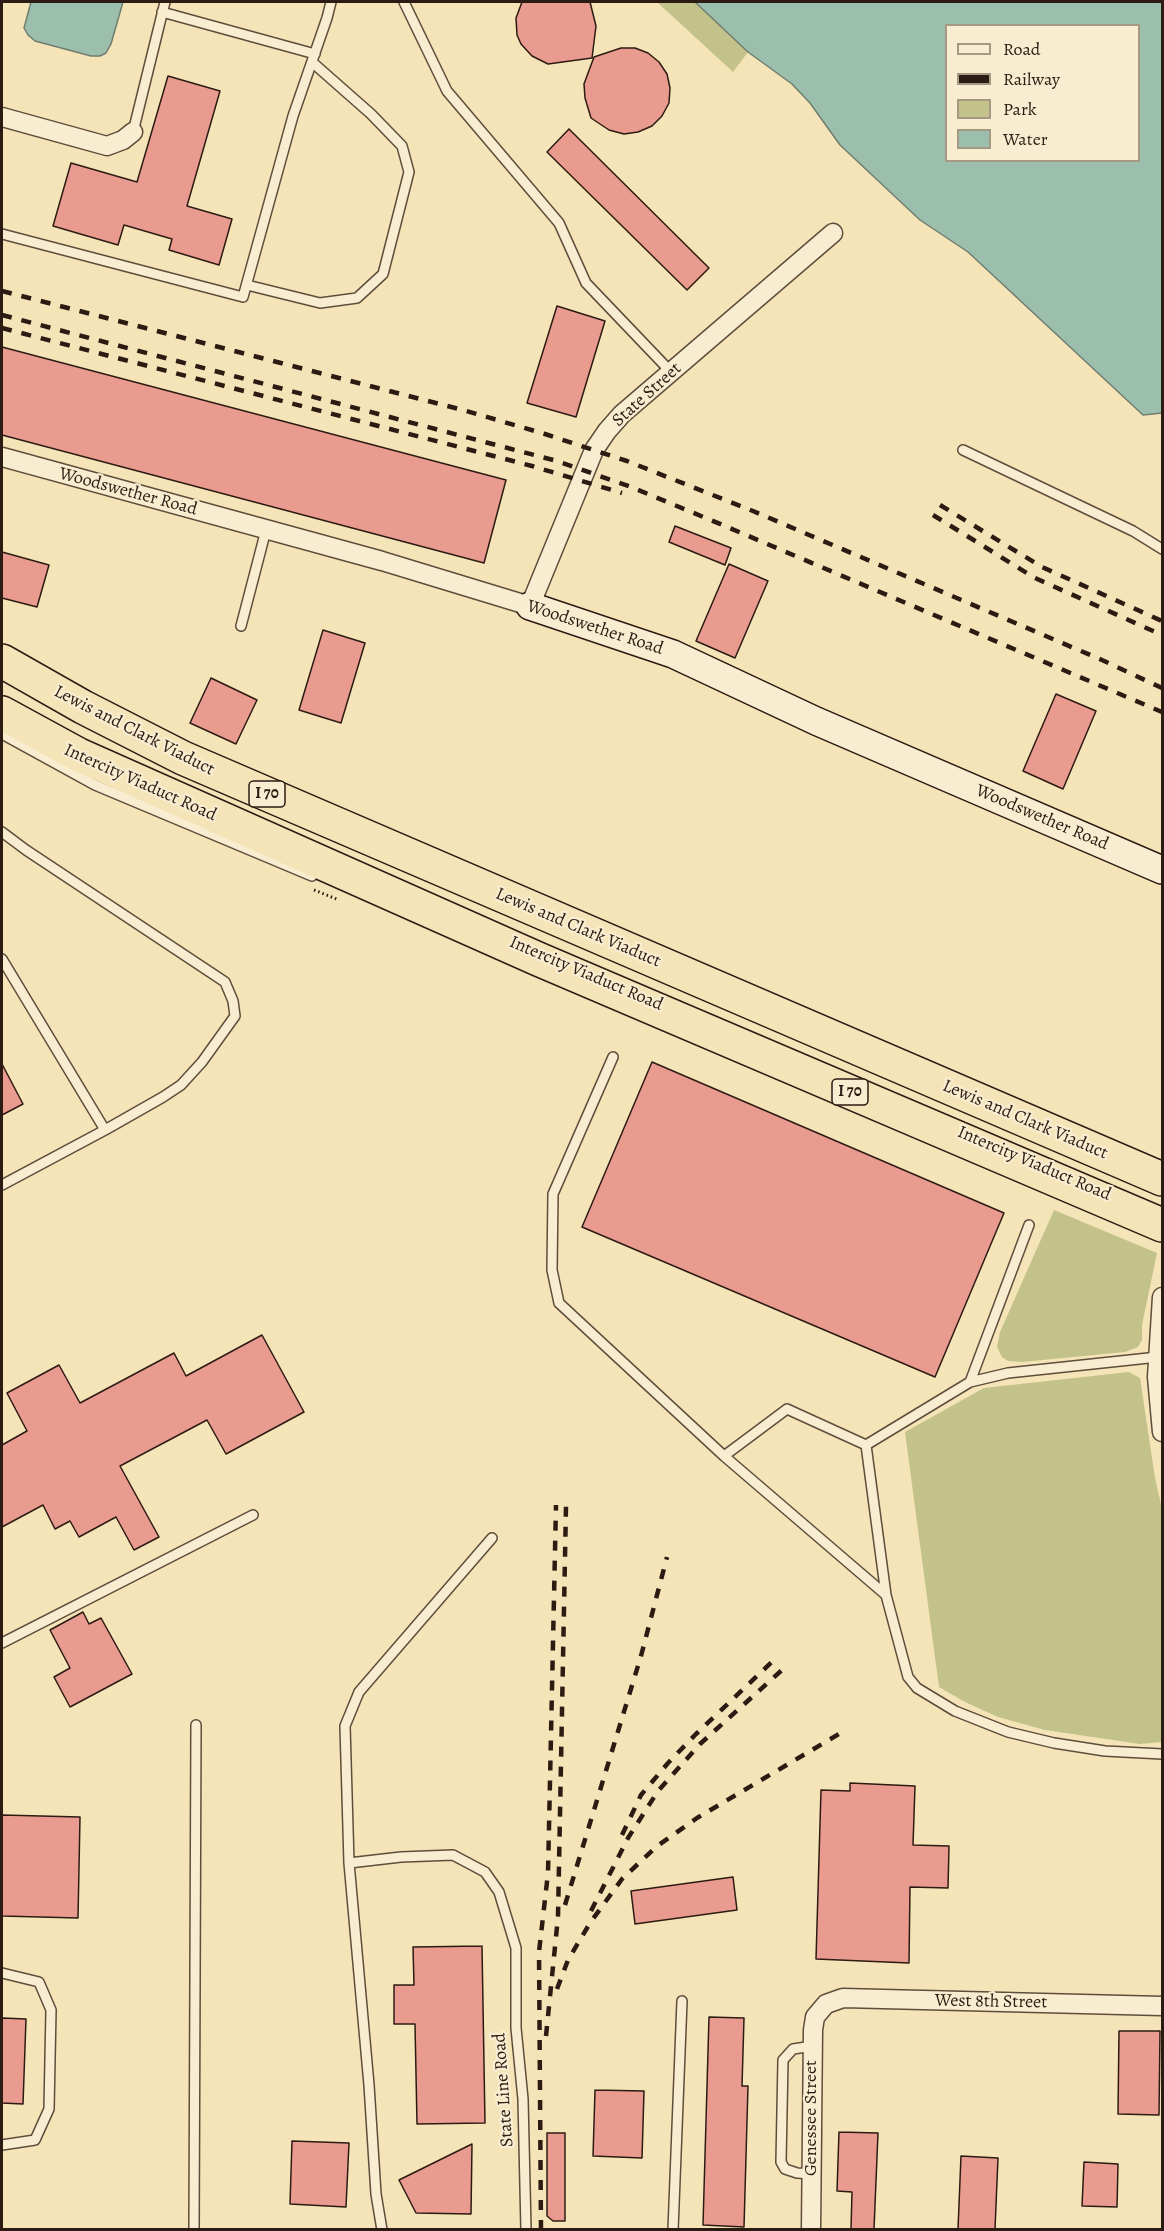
<!DOCTYPE html>
<html>
<head>
<meta charset="utf-8">
<style>
	body { margin:0 }
	#map { position:relative; width:1164px; height:2231px; overflow:hidden; background:#f5e4b7; font-family:Alegreya,serif }
	canvas { display:block }
	.frame { position:absolute; inset:0; border:3px solid #2c1b13; pointer-events:none }
	.legend { position:absolute; left:945px; top:24px; width:195px; height:138px; box-sizing:border-box; background:#f8edd0; border:2px solid #a69984; margin:0; padding:8px 10px; list-style:none; font-size:18px; color:#2c1b13 }
	.legend li { display:flex; align-items:center; gap:12px; height:30px }
	.legend b { width:30px; border:2px solid #a69984 }
</style>
</head>
<body>
<div id="map">
<canvas width="1164" height="2231"></canvas>
<div class="frame"></div>
<ul class="legend">
<li><b style="height:8px;background:#f8edd0"></b>Road</li>
<li><b style="height:8px;background:#2c1b13"></b>Railway</li>
<li><b style="height:16px;background:#c2c28a"></b>Park</li>
<li><b style="height:16px;background:#9cbfad"></b>Water</li>
</ul>
</div>
<script>
const context = document.querySelector('canvas').getContext('2d');
context.lineJoin = 'round';
function fill(path, color) {
  context.fillStyle = color;
  context.fill(path, 'evenodd');
}
function poly(rows) {
  const path = new Path2D();
  for (const r of rows) {
    path.moveTo(r[0], r[1]);
    for (let i = 2; i < r.length; i += 2) path.lineTo(r[i], r[i + 1]);
  }
  return path;
}
function strokePath(path, color, width, dash) {
  context.strokeStyle = color;
  context.lineWidth = width;
  context.lineCap = dash ? 'butt' : 'round';
  context.setLineDash(dash || []);
  context.stroke(path);
}
function write(font, color, halo, rows, align = 'center') {
  context.font = font + ' Alegreya,serif';
  context.lineWidth = 4.5;
  context.setLineDash([]);
  context.textBaseline = 'middle';
  context.strokeStyle = halo;
  context.fillStyle = color;
  for (const [text, x, y, turn = 0] of rows) {
    context.save();
    context.translate(x, y);
    context.rotate((+turn || 0) * Math.PI / 180);
    context.textAlign = isNaN(turn) ? turn : align;
    if (halo) context.strokeText(text, 0, 0);
    context.fillText(text, 0, 0);
    context.restore();
  }
}
fill(poly([
	[657,2,695,2,748,52,733,72],
	[1054,1210,1157,1253,1142,1325,1142,1340,1138,1347,1125,1352,1022,1362,1008,1361,1002,1357,997,1347,1000,1332],
	[1129,1372,1140,1378,1155,1478,1162,1509,1162,1742,1140,1744,1045,1730,998,1717,965,1702,939,1687,905,1432,984,1388]
]), '#c2c28a');
const water = poly([
	[31,2,123,2,111,44,106,53,100,56,91,56,35,41,28,35,24,28,31,2],
	[695,2,1162,2,1162,413,1143,415,968,252,920,220,840,145,810,103,792,84,748,52,695,2],
	[946,26,1138,26,1138,160,946,160,946,26]
]);
fill(water, '#9cbfad');
strokePath(water, '#6f7d6f', 1.5);
const building = poly([
	[522,2,590,2,596,26,592,58,548,64,532,56,521,44,517,35,516,18,522,2],
	[621,48,635,48,648,53,659,62,667,74,670,88,669,103,662,116,652,126,638,132,624,134,609,130,591,118,585,98,584,84,594,57,621,48],
	[168,76,220,91,187,206,232,219,219,265,169,250,172,239,124,225,118,245,53,226,71,163,137,182,168,76],
	[569,129,709,268,687,290,547,152,569,129],
	[557,306,605,321,576,417,527,403,557,306],
	[2,347,506,480,484,563,2,435,2,347],
	[675,526,731,548,725,565,669,542,675,526],
	[2,552,49,565,37,607,2,598,2,552],
	[729,564,768,581,735,658,696,641,729,564],
	[323,630,365,643,341,723,299,710,323,630],
	[211,678,257,700,236,744,190,723,211,678],
	[1056,694,1096,711,1063,789,1023,771,1056,694],
	[652,1062,1004,1213,935,1377,582,1227,652,1062],
	[2,1064,23,1104,2,1115,2,1064],
	[262,1335,304,1412,226,1454,207,1420,120,1466,159,1537,134,1550,116,1517,79,1537,70,1521,55,1529,43,1505,2,1527,2,1445,27,1431,7,1393,59,1365,80,1403,174,1353,186,1376,262,1335],
	[83,1612,89,1624,101,1618,132,1674,70,1707,54,1677,70,1668,50,1630,83,1612],
	[850,1783,915,1786,913,1845,949,1846,948,1888,910,1887,909,1963,816,1959,821,1790,850,1791,850,1783],
	[2,1815,80,1817,78,1918,2,1916,2,1815],
	[733,1877,737,1910,635,1924,631,1891,733,1877],
	[482,1946,485,2123,417,2124,415,2024,394,2024,394,1985,414,1985,413,1947,482,1946],
	[709,2017,744,2018,742,2086,748,2086,744,2227,703,2225,709,2017],
	[2,2018,26,2019,23,2104,2,2103,2,2018],
	[1119,2031,1160,2031,1159,2115,1118,2114,1119,2031],
	[595,2090,644,2091,642,2158,593,2156,595,2090],
	[839,2132,878,2133,874,2229,851,2229,852,2192,837,2191,839,2132],
	[547,2133,565,2133,565,2221,553,2221,547,2216,547,2133],
	[292,2141,349,2143,346,2207,290,2204,292,2141],
	[472,2144,471,2214,416,2213,399,2180,472,2144],
	[961,2156,998,2158,995,2229,958,2229,961,2156],
	[1084,2162,1118,2164,1117,2207,1082,2206,1084,2162]
]);
fill(building, '#ea9b8f');
strokePath(building, '#2c1b13', 1.5);
const lane = poly([
	[404,2,447,91,559,223,586,283,671,372],
	[162,12,315,54],
	[133,132,165,2],
	[2,234,243,297,293,116,327,18,331,2],
	[247,285,320,303,357,298,383,274,409,172,402,146,371,114,312,62],
	[963,450,1133,531,1162,549],
	[241,626,266,530],
	[2,734,95,785,312,876],
	[2,832,26,850,225,982,233,1001,235,1016,202,1062,181,1085,163,1097,105,1130],
	[2,959,105,1130,2,1185],
	[613,1057,553,1194,552,1270,559,1303,724,1456,787,1409,866,1445,970,1382,1008,1373,1158,1357],
	[970,1382,1029,1225],
	[866,1445,886,1595,908,1677,917,1688,955,1711,1008,1732,1054,1743,1105,1751,1162,1754],
	[724,1456,886,1595],
	[2,1643,253,1515],
	[349,1863,401,1857,453,1855,485,1872,499,1892,516,1948,516,2028,523,2099,526,2230],
	[2,1973,39,1982,51,2010,49,2109,35,2140,2,2145],
	[812,2174,797,2173,785,2169,781,2162,783,2060,793,2049,813,2046],
	[194,2230,196,1725],
	[382,2230,376,2194,369,2085,349,1863,345,1726,359,1692,492,1538],
	[673,2230,682,2001]
]);
const street = poly([
	[2,117,107,146,123,140,133,132],
	[2,457,382,561,530,606,594,450,607,431,622,414,833,233],
	[1162,1297,1157,1377,1162,1432],
	[811,2230,813,2030,815,2017,826,2004,843,1998,1162,2006]
]);
const secondary = poly([
	[530,606,673,654,816,721,1162,870]
]);
const highway = poly([
	[2,661,83,707,183,758,1162,1179],
	[2,713,79,755,538,959,1162,1225]
]);
strokePath(lane, '#5e4d3c', 12);
strokePath(street, '#5e4d3c', 21);
strokePath(secondary, '#2c1b13', 30);
strokePath(highway, '#2c1b13', 36);
strokePath(poly([
	[314,890,339,900]
]), '#2c1b13', 3, [1.5, 3]);
strokePath(lane, '#f8edd0', 9);
strokePath(street, '#f8edd0', 18);
strokePath(secondary, '#f8edd0', 27);
strokePath(highway, '#f5e4b7', 33);
strokePath(poly([
	[2,291,463,410,545,434,627,461,753,511,1102,660,1162,688],
	[2,315,557,461,631,487,725,526,1162,712],
	[2,328,532,466,622,493],
	[940,505,1042,567,1162,621],
	[933,515,1035,578,1162,635],
	[622,1835,641,1795,668,1763,696,1734,776,1658],
	[565,1905,641,1656,667,1557],
	[591,1911,628,1838,658,1791,700,1744,782,1670],
	[557,1989,568,1960,590,1923,622,1879,656,1847,697,1818,839,1734],
	[546,2036,558,1917,566,1506],
	[541,2230,539,1952,548,1873,556,1505]
]), '#2c1b13', 4.5, [10, 10]);
for (const [x, y, w] of [
	[267,794,36],
	[850,1092,36]
]) {
  const box = new Path2D();
  box.roundRect(x - w / 2, y - 13, w, 26, 4.5);
  context.fillStyle = '#f8edd0';
  context.fill(box);
  strokePath(box, '#2c1b13', 1.5);
}
write('bold 16px', '#2c1b13', null, [
	["I 70",267,794],
	["I 70",850,1092]
]);
write('18px', '#2c1b13', '#f8edd0', [
	["State Street",647,395,-42],
	["Woodswether Road",128,492,15],
	["Woodswether Road",595,628,18],
	["Lewis and Clark Viaduct",134,731,27],
	["Intercity Viaduct Road",140,783,24],
	["Woodswether Road",1042,818,23],
	["Lewis and Clark Viaduct",578,928,23],
	["Intercity Viaduct Road",586,974,23],
	["Lewis and Clark Viaduct",1025,1120,23],
	["Intercity Viaduct Road",1034,1164,23],
	["West 8th Street",991,2002,1],
	["State Line Road",504,2090,-94],
	["Genessee Street",812,2118,-90]
]);
</script>
</body>
</html>
